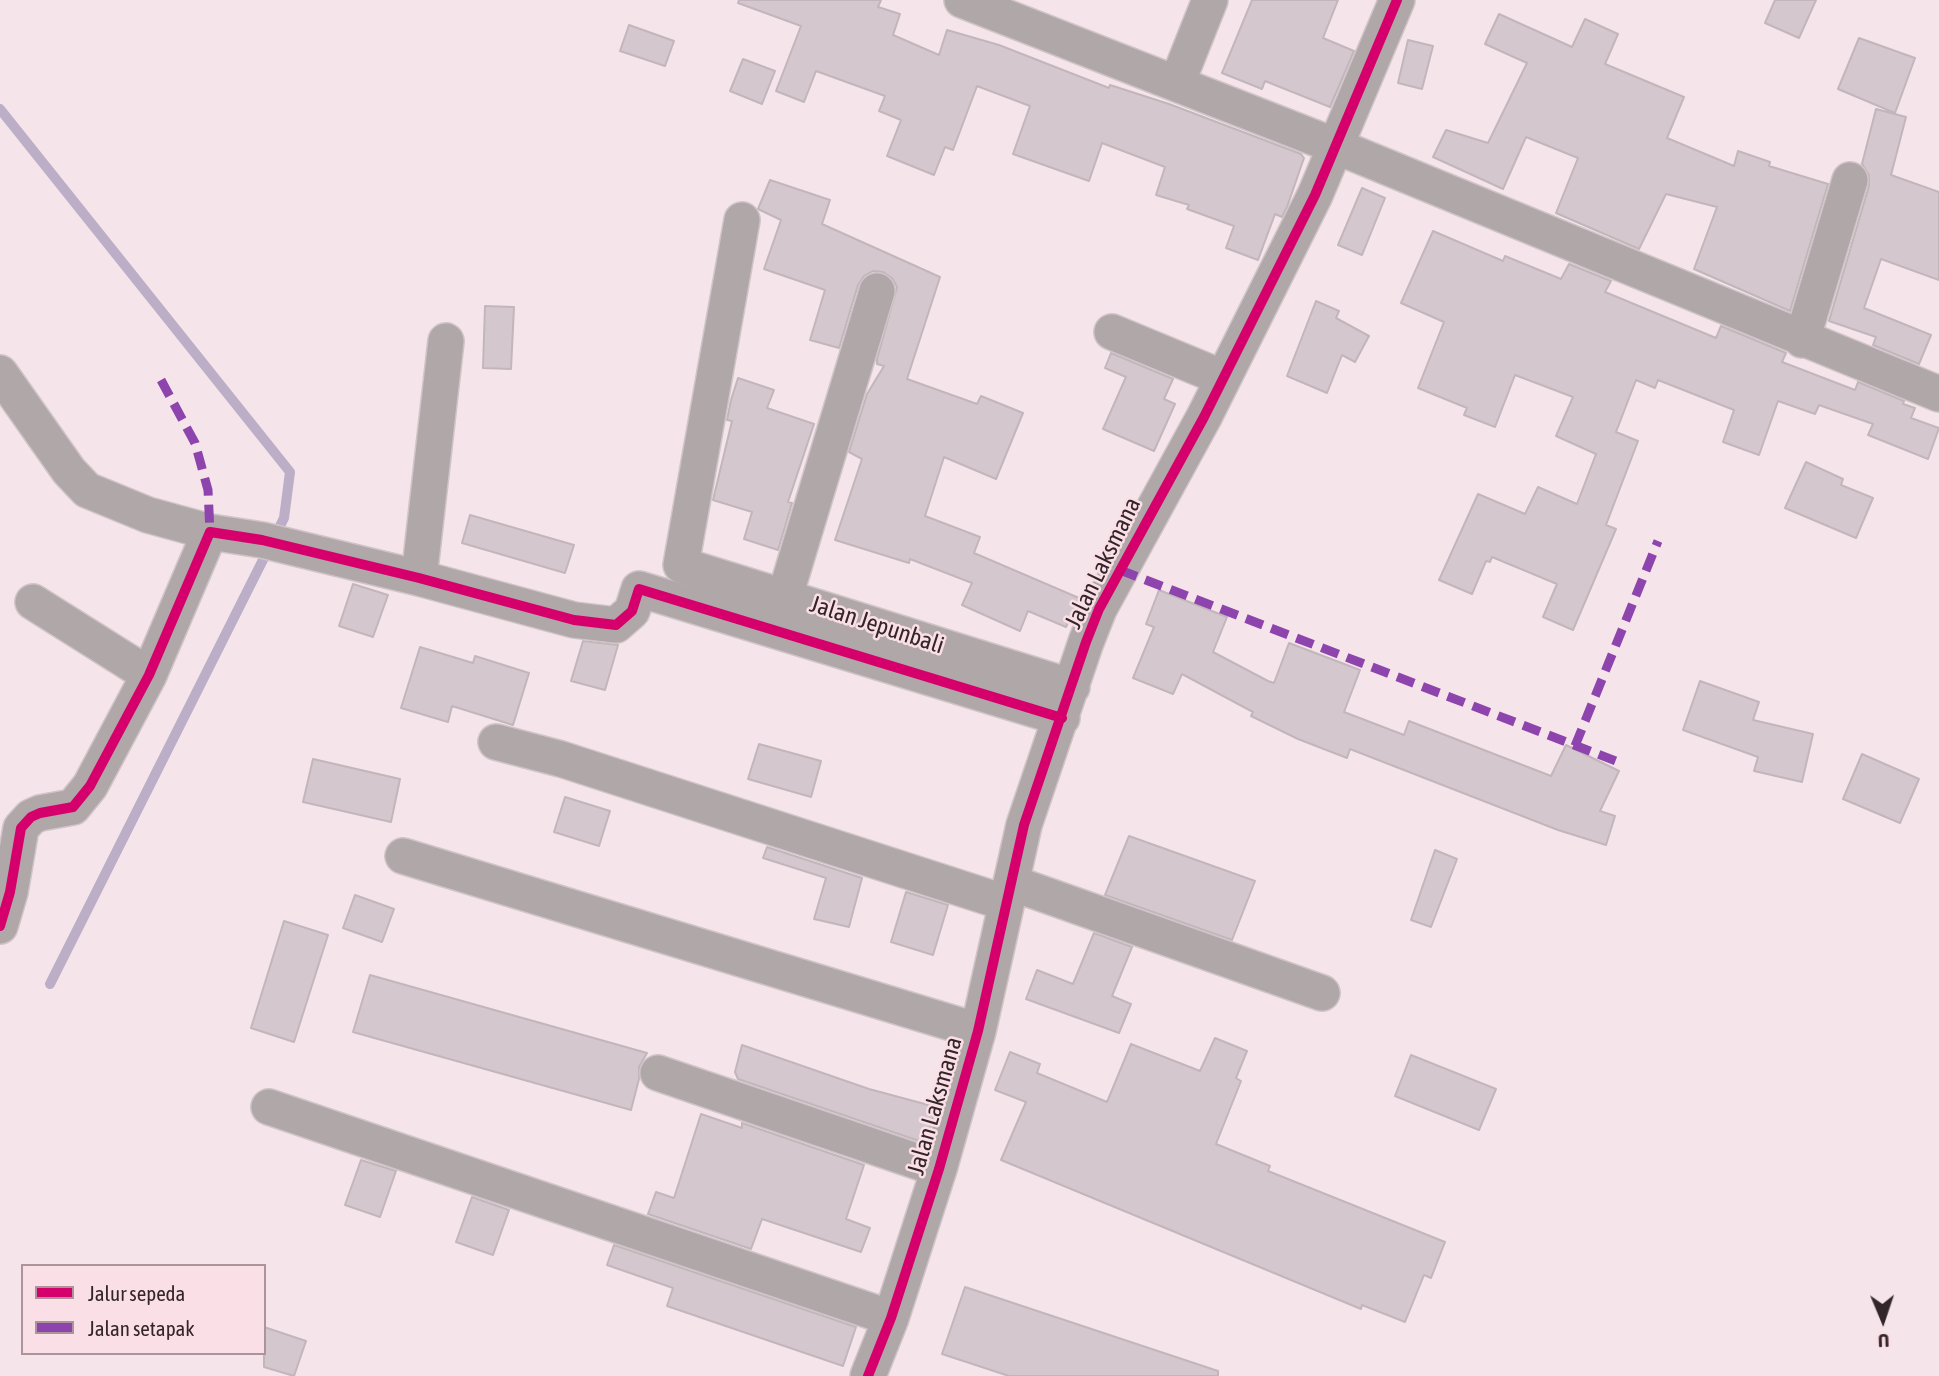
<!DOCTYPE html>
<html>
<head>
<meta charset="utf-8">
<style>
	body { margin:0 }
	#map { position:relative; width:1939px; height:1376px; overflow:hidden; background:#f5e5ea; font-family:"Asap Condensed",sans-serif }
	canvas { display:block }
	.legend { position:absolute; left:21px; top:1264px; width:245px; height:91px; box-sizing:border-box; background:#fbdfe7; border:2px solid #ab959b; margin:0; padding:9px 12px; list-style:none; font-size:21px; color:#33262a }
	.legend li { display:flex; align-items:center; gap:14px; height:35px }
	.legend b { width:35px; border:2px solid #ab959b }
	.north { position:absolute; left:1848px; top:1285px; width:70px; height:70px; -webkit-text-stroke:5px #fbdfe7; paint-order:stroke; rotate:178deg; font-size:19px; font-weight:700; line-height:28px; text-align:center; color:#33262a }
	.north::after { content:''; display:block; margin:auto; width:24px; height:32px; background:#33262a; clip-path:polygon(50% 0,100% 100%,50% 72%,0 100%) }
</style>
</head>
<body>
<div id="map">
<canvas width="1939" height="1376"></canvas>
<ul class="legend">
<li><b style="height:9px;background:#d6006c"></b>Jalur sepeda</li>
<li><b style="height:9px;background:#8e44ad"></b>Jalan setapak</li>
</ul>
<div class="north">U</div>
</div>
<script>
const context = document.querySelector('canvas').getContext('2d');
context.lineJoin = 'round';
function poly(rows) {
  const path = new Path2D();
  for (const r of rows) {
    path.moveTo(r[0], r[1]);
    for (let i = 2; i < r.length; i += 2) path.lineTo(r[i], r[i + 1]);
  }
  return path;
}
function strokePath(path, color, width, dash) {
  context.strokeStyle = color;
  context.lineWidth = width;
  context.lineCap = dash ? 'butt' : 'round';
  context.setLineDash(dash || []);
  context.stroke(path);
}
function fill(path, color) {
  context.fillStyle = color;
  context.fill(path, 'evenodd');
}
function write(font, color, halo, rows, align = 'center') {
  context.font = font + ' "Asap Condensed",sans-serif';
  context.lineWidth = 5;
  context.setLineDash([]);
  context.textBaseline = 'middle';
  context.strokeStyle = halo;
  context.fillStyle = color;
  for (const [text, x, y, turn = 0] of rows) {
    context.save();
    context.translate(x, y);
    context.rotate((+turn || 0) * Math.PI / 180);
    context.textAlign = isNaN(turn) ? turn : align;
    if (halo) context.strokeText(text, 0, 0);
    context.fillText(text, 0, 0);
    context.restore();
  }
}
strokePath(poly([
	[0,109,290,472,284,518,50,984]
]), '#bcaec7', 10);
const building = poly([
	[739,0,881,0,878,7,900,14,893,35,939,55,947,30,999,45,1109,88,1110,85,1169,104,1301,154,1304,158,1287,207,1282,217,1275,214,1258,260,1226,248,1234,226,1187,209,1189,205,1156,195,1165,167,1102,143,1089,181,1013,154,1030,106,977,86,953,150,945,147,934,175,887,156,901,120,879,111,885,96,816,71,804,102,776,91,801,26,738,3,739,0],
	[1252,0,1338,0,1323,38,1354,51,1330,107,1265,81,1262,89,1222,73,1252,0],
	[1775,0,1816,0,1799,38,1765,23,1775,0],
	[1499,14,1572,47,1585,19,1618,34,1605,64,1684,97,1667,138,1734,166,1738,151,1770,162,1769,166,1828,184,1790,311,1694,269,1717,207,1666,194,1639,249,1556,213,1578,158,1526,137,1503,189,1433,157,1446,130,1488,143,1527,63,1485,44,1499,14],
	[629,25,674,41,665,66,620,51,629,25],
	[1859,38,1915,58,1895,113,1838,89,1859,38],
	[1408,40,1433,46,1422,89,1398,83,1408,40],
	[743,59,775,71,762,104,730,91,743,59],
	[1876,109,1906,117,1891,175,1939,192,1939,280,1881,259,1864,308,1931,335,1919,364,1873,345,1876,337,1829,321,1869,186,1869,175,1862,164,1876,109],
	[770,180,830,200,822,224,940,277,907,379,977,404,981,396,1023,413,996,479,944,457,925,516,980,537,974,553,1079,598,1066,627,1028,611,1020,631,962,605,972,583,910,559,909,563,835,540,862,459,849,452,867,394,884,366,877,364,877,359,897,287,892,278,883,272,873,271,864,276,858,285,839,348,810,340,825,290,764,269,781,220,758,209,770,180],
	[1362,188,1385,198,1362,255,1338,245,1362,188],
	[1433,231,1503,261,1505,256,1561,279,1569,264,1611,281,1605,292,1716,338,1721,326,1786,353,1782,362,1855,390,1858,382,1904,401,1903,404,1915,408,1911,418,1939,428,1928,459,1868,435,1873,424,1819,405,1815,414,1778,401,1759,455,1723,442,1734,410,1658,380,1655,388,1636,380,1616,432,1638,441,1606,525,1616,529,1573,630,1543,617,1557,584,1492,557,1490,562,1486,561,1472,594,1439,580,1478,494,1525,514,1538,487,1577,504,1596,454,1556,436,1573,397,1515,375,1495,427,1464,415,1467,408,1418,388,1444,322,1401,303,1433,231],
	[1316,301,1339,311,1336,318,1369,336,1355,362,1342,355,1327,393,1287,376,1316,301],
	[485,306,514,307,511,369,483,368,485,306],
	[1111,353,1173,379,1164,399,1175,404,1154,451,1103,429,1126,377,1105,368,1111,353],
	[738,378,774,390,767,408,814,424,788,502,792,503,778,550,744,539,752,512,713,500,732,421,727,420,731,400,738,378],
	[1806,462,1843,479,1841,485,1873,498,1856,538,1785,508,1806,462],
	[470,515,574,545,565,573,462,543,470,515],
	[353,584,388,595,373,637,339,626,353,584],
	[1159,590,1227,617,1213,652,1268,681,1274,683,1289,643,1360,670,1344,712,1404,735,1409,721,1551,776,1566,745,1619,771,1600,811,1615,816,1606,845,1558,830,1350,749,1347,758,1298,739,1251,716,1253,712,1182,674,1173,694,1133,678,1154,627,1146,624,1159,590],
	[583,641,618,645,605,690,571,681,583,641],
	[420,647,473,663,475,656,529,673,513,725,452,706,448,722,401,708,420,647],
	[1700,681,1759,702,1753,720,1813,734,1802,782,1754,771,1758,757,1683,730,1700,681],
	[759,744,821,761,811,797,748,779,759,744],
	[1862,754,1919,779,1900,823,1843,799,1862,754],
	[313,759,400,779,391,822,303,802,313,759],
	[565,797,610,811,599,846,554,832,565,797],
	[1129,836,1255,881,1232,940,1105,895,1129,836],
	[767,847,862,878,849,927,814,919,826,878,763,858,767,847],
	[1435,850,1457,859,1431,927,1411,920,1435,850],
	[906,892,948,905,933,955,891,942,906,892],
	[355,895,394,909,382,942,343,928,355,895],
	[284,921,328,935,294,1042,251,1028,284,921],
	[1094,933,1132,947,1112,996,1131,1004,1119,1033,1026,999,1037,970,1073,984,1094,933],
	[370,975,647,1053,639,1067,639,1079,631,1110,353,1032,370,975],
	[1215,1038,1247,1051,1236,1078,1241,1081,1216,1144,1270,1166,1268,1171,1445,1242,1431,1278,1424,1275,1405,1322,1362,1305,1361,1309,1001,1160,1026,1102,995,1090,1010,1052,1040,1064,1037,1073,1107,1102,1131,1044,1200,1071,1215,1038],
	[742,1045,869,1089,936,1107,925,1143,738,1079,735,1072,742,1045],
	[1411,1055,1496,1089,1479,1130,1395,1096,1411,1055],
	[701,1114,742,1128,742,1123,864,1165,846,1219,870,1228,861,1252,762,1219,751,1249,648,1214,656,1192,674,1198,701,1114],
	[361,1160,396,1171,380,1217,345,1205,361,1160],
	[472,1197,509,1210,493,1255,456,1242,472,1197],
	[614,1245,856,1327,843,1366,667,1306,673,1288,607,1265,614,1245],
	[965,1287,1218,1371,1218,1376,1009,1376,942,1354,965,1287],
	[264,1327,306,1341,294,1376,264,1367,264,1327]
]);
fill(building, '#d4c7ce');
strokePath(building, '#c2b6bc', 2);
const minor = poly([
	[962,0,1338,147,1939,394],
	[1177,83,1210,0],
	[742,220,681,565,1072,687],
	[1112,332,1223,378],
	[1802,340,1850,180],
	[0,373,69,471,87,490,148,515,210,532],
	[419,578,446,341],
	[785,596,877,291],
	[33,602,149,675],
	[496,742,561,759,1006,903],
	[403,856,978,1031],
	[1012,883,1322,993],
	[0,926,10,892,21,828,31,817,40,813,73,807,90,786,149,675,210,532,262,540,419,578,574,620,616,625,632,611,639,589,1062,718],
	[658,1073,939,1169],
	[269,1107,891,1318],
	[868,1376,891,1318,939,1169,978,1031,1024,825,1086,642,1099,609,1204,417,1315,195,1397,0]
]);
strokePath(minor, '#d0c4c8', 38);
strokePath(minor, '#afa7a8', 35);
strokePath(poly([
	[161,380,195,443,208,490,210,532],
	[1120,570,1621,763],
	[1575,746,1658,541]
]), '#8e44ad', 9, [18, 9]);
strokePath(poly([
	[0,926,10,892,21,828,31,817,40,813,73,807,90,786,149,675,210,532,262,540,419,578,574,620,616,625,632,611,639,589,1062,718],
	[868,1376,891,1318,939,1169,978,1031,1024,825,1086,642,1099,609,1204,417,1315,195,1397,0]
]), '#d6006c', 10);
write('24px', '#33262a', '#fbdfe7', [
	["Jalan Laksmana",1103,563,-64],
	["Jalan Jepunbali",877,625,18],
	["Jalan Laksmana",935,1106,-74]
]);
</script>
</body>
</html>
